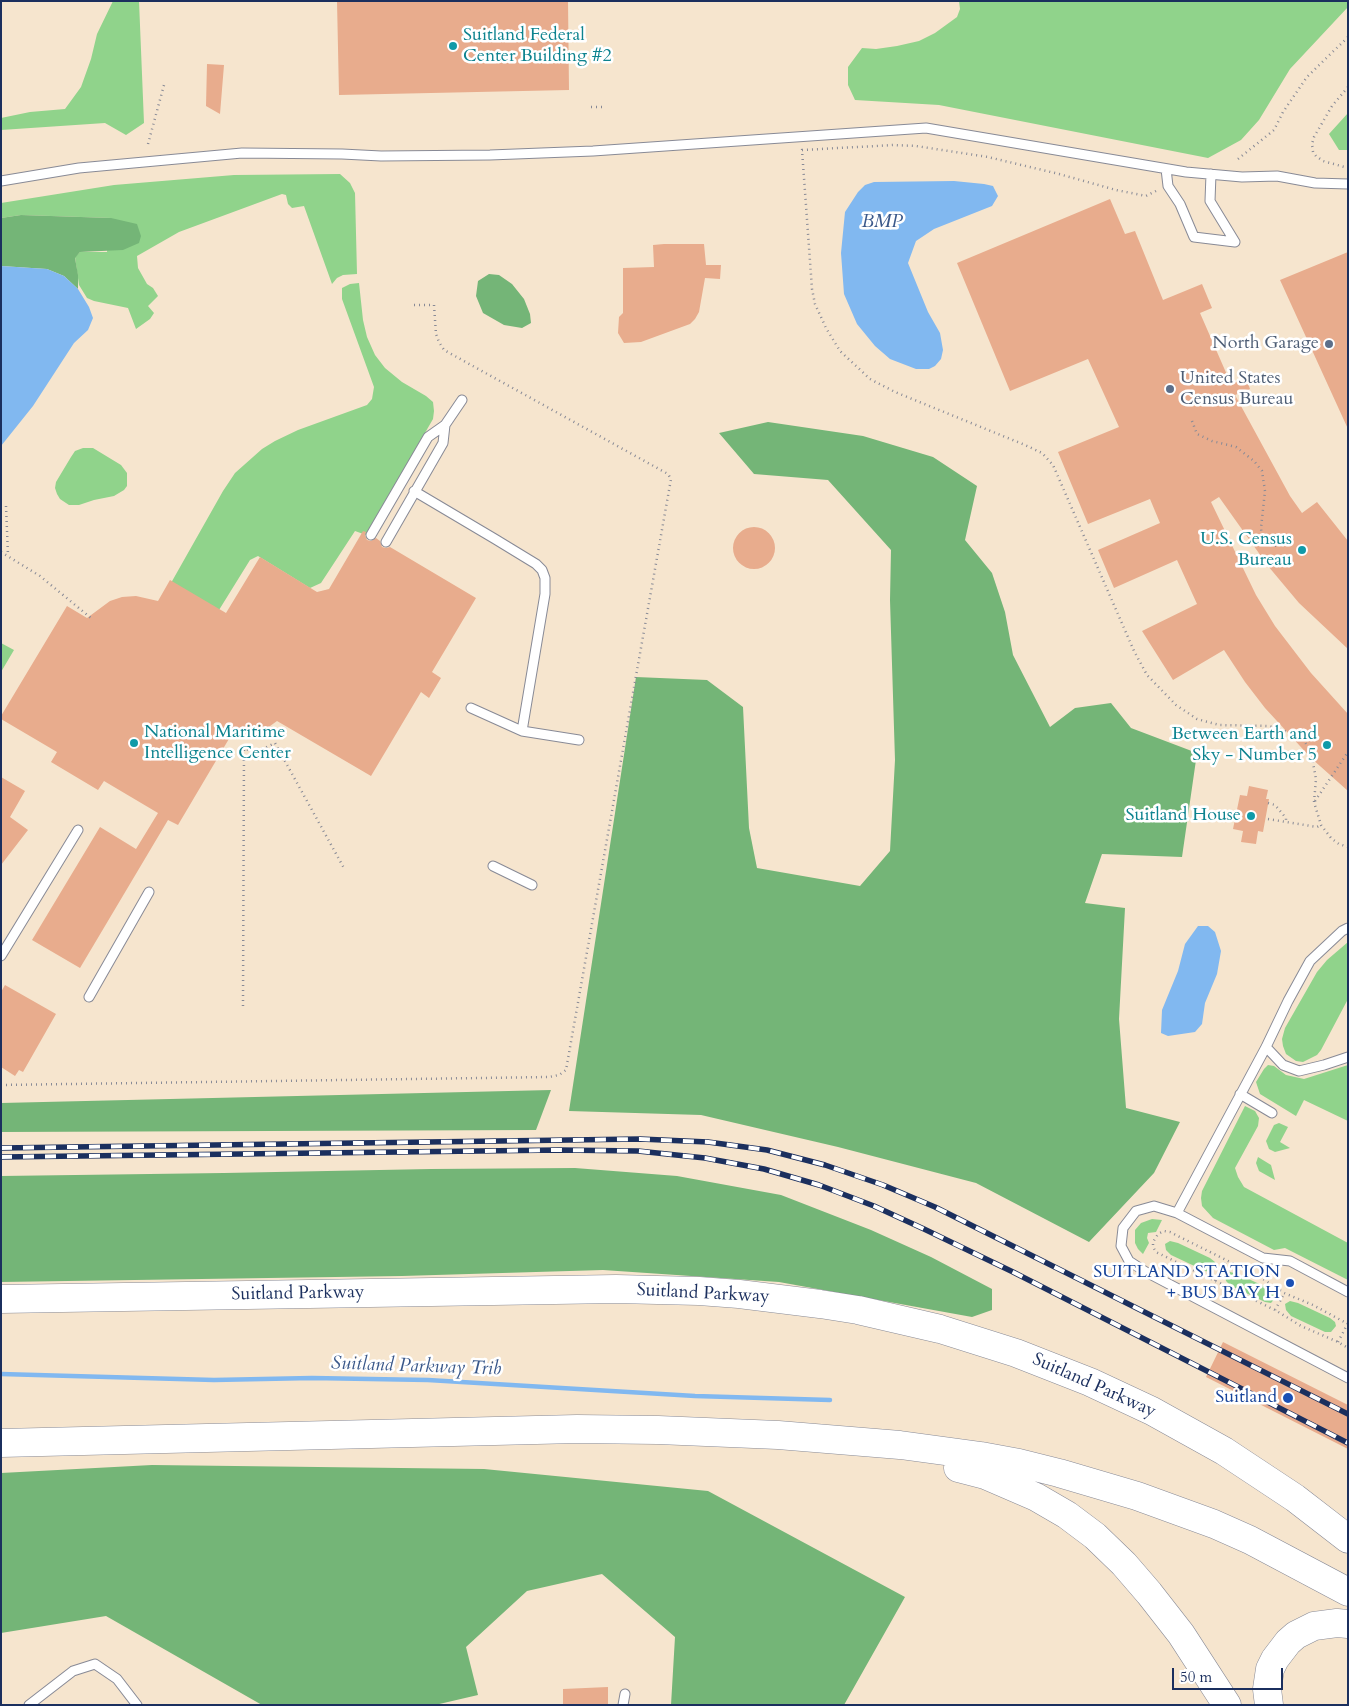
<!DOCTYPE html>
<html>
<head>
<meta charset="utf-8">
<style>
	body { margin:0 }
	#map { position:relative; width:1349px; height:1706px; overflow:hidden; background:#f6e5ce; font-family:Cardo,serif }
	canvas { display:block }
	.frame { position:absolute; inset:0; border:2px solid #1b2f5e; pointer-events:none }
	.scale { position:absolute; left:1172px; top:1668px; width:111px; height:22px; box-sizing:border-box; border:2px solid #1b2f5e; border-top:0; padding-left:6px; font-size:15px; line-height:18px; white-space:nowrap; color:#1b2f5e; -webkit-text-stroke:4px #fff; paint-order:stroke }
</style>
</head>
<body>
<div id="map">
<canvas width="1349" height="1706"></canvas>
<div class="frame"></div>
<div class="scale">50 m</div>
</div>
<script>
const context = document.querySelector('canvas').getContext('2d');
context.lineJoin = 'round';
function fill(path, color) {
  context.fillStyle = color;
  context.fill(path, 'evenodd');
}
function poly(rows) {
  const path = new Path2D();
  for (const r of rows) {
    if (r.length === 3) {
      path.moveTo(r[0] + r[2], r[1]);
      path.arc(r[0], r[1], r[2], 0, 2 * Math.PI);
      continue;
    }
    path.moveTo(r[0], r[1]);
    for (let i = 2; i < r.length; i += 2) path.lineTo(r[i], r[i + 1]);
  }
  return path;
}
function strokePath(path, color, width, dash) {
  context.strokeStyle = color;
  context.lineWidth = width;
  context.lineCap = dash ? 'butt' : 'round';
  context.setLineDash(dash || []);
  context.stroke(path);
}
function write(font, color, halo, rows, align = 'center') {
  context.font = font + ' Cardo,serif';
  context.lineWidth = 5;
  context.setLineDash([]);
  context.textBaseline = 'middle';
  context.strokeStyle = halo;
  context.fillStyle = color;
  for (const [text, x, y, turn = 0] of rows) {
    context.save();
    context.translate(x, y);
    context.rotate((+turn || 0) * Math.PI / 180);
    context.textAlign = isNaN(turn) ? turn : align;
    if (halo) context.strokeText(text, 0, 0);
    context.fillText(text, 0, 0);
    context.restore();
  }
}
fill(poly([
	[113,1,139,1,144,123,126,135,105,123,1,130,1,118,30,112,65,109,81,87,91,59,97,34],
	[959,1,1348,1,1348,7,1290,69,1259,120,1241,140,1208,158,939,105,855,100,848,85,848,67,862,48,876,49,897,46,919,41,935,33,957,17,960,9],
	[1348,113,1348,150,1339,150,1329,134],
	[340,174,350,183,355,193,357,274,343,275,337,278,332,284,304,206,292,208,288,204,286,195,282,194,179,232,137,256,138,268,147,284,153,288,158,296,148,306,154,313,150,319,136,329,128,308,94,301,87,298,79,285,75,257,80,252,107,252,111,218,21,215,1,218,1,203,114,185,234,175],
	[359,283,363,320,367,337,375,355,385,368,402,382,426,396,433,402,434,411,433,419,366,535,355,531,321,583,310,588,258,556,250,560,219,610,171,583,223,491,235,473,262,449,275,441,298,430,367,405,372,399,374,387,342,299,342,288,350,284],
	[83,448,93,448,121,465,127,473,127,486,124,490,114,496,94,500,79,505,69,505,60,499,57,494,55,488,56,482,71,457,75,451],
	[1,643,14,650,1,672],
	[1348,942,1348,999,1321,1050,1317,1055,1303,1062,1296,1061,1286,1054,1283,1046,1282,1039,1285,1028,1317,972,1327,960],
	[1268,1065,1274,1066,1286,1075,1304,1079,1348,1065,1348,1121,1304,1100,1296,1116,1260,1094,1256,1082,1264,1069],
	[1245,1106,1255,1111,1259,1118,1258,1126,1235,1168,1238,1177,1244,1187,1348,1243,1348,1280,1285,1248,1274,1250,1213,1218,1202,1206,1201,1198,1202,1191],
	[1279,1123,1288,1127,1280,1142,1290,1148,1275,1152,1269,1149,1266,1141,1274,1125],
	[1258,1157,1271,1165,1275,1180,1259,1171,1256,1163],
	[1152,1219,1162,1220,1156,1232,1148,1233,1147,1238,1149,1243,1143,1254,1138,1249,1135,1243,1135,1230,1141,1223],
	[1170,1241,1178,1243,1210,1258,1215,1262,1216,1266,1211,1272,1205,1271,1171,1255,1166,1250,1165,1244],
	[1230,1272,1238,1274,1270,1289,1275,1293,1276,1297,1271,1303,1265,1302,1231,1286,1226,1281,1225,1275],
	[1290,1301,1298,1303,1330,1318,1335,1322,1336,1326,1331,1332,1325,1332,1291,1316,1286,1310,1285,1304]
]), '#90d38b');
fill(poly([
	[21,215,111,218,137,224,141,236,139,243,123,250,80,252,75,258,78,275,78,289,64,276,47,269,1,266,1,218],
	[489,274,499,275,512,284,524,299,530,314,531,323,522,328,504,325,483,313,476,296,478,281],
	[768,422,863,436,933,457,977,486,965,540,992,573,1005,612,1013,655,1050,727,1075,708,1111,703,1131,728,1197,753,1182,857,1102,854,1085,903,1125,908,1119,1019,1126,1108,1180,1122,1154,1173,1089,1242,976,1183,838,1147,701,1115,569,1111,636,677,707,680,743,707,749,828,757,868,860,886,890,851,895,760,890,600,891,550,828,480,754,474,719,433],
	[551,1090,536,1130,1,1132,1,1103],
	[575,1168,677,1176,781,1195,871,1230,931,1257,992,1289,992,1310,972,1317,779,1282,603,1270,402,1276,1,1282,1,1176,224,1173,431,1169],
	[152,1465,484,1469,708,1491,905,1597,844,1705,671,1705,675,1637,602,1574,527,1591,466,1647,478,1695,435,1705,262,1705,106,1616,1,1633,1,1473]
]), '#74b577');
fill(poly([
	[954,181,984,184,993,186,998,196,992,206,934,229,916,241,908,263,928,312,940,333,943,350,941,359,935,366,929,369,916,369,890,359,875,346,857,324,844,294,841,253,845,212,858,192,865,185,874,182],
	[1,266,47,269,64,276,78,289,89,307,93,318,88,330,74,343,33,406,1,446],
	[1198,926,1208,926,1215,932,1221,951,1217,974,1205,1003,1202,1024,1195,1032,1168,1036,1161,1033,1162,1010,1178,971,1185,944]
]), '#81b8f0');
strokePath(poly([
	[1,1374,214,1380,312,1378,428,1380,695,1396,830,1400]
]), '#81b8f0', 4.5);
fill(poly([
	[337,1,568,1,569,90,339,95],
	[207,64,224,65,220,114,206,106],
	[1110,199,1125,234,1135,231,1163,300,1202,284,1212,308,1200,313,1231,384,1246,378,1250,389,1235,395,1290,496,1302,513,1317,502,1348,541,1348,649,1299,603,1268,566,1219,497,1211,502,1256,595,1275,626,1311,673,1348,714,1348,791,1311,758,1265,708,1245,682,1224,650,1173,680,1142,631,1197,604,1177,560,1114,588,1098,550,1160,523,1150,499,1088,524,1058,452,1119,427,1088,359,1010,391,957,263],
	[664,244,704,244,706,265,721,265,720,279,705,278,699,312,695,319,690,324,641,342,624,343,618,333,619,317,623,313,623,268,654,267,653,245],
	[1348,252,1348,429,1280,280],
	[754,548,21],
	[363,531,366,532,365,535,367,540,371,541,376,538,380,541,382,547,386,548,390,547,476,598,432,672,441,678,429,698,421,692,371,776,277,721,266,729,258,733,243,734,233,732,178,825,168,820,80,968,32,940,100,827,136,849,158,813,104,781,98,790,51,762,57,752,1,719,1,716,67,606,87,618,110,601,122,597,136,596,158,601,170,580,226,613,260,557,317,592,329,589],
	[1,777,25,791,10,817,28,830,1,865],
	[1249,786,1268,790,1266,799,1269,799,1263,832,1258,831,1256,844,1241,842,1243,831,1233,829,1240,795,1247,796],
	[5,985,56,1014,23,1072,19,1070,15,1076,1,1067,1,992],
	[1223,1342,1348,1405,1348,1449,1206,1377],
	[608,1687,608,1705,563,1705,563,1689]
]), '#e8ac8d');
const lane = poly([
	[1166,169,1168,186,1180,204,1194,237,1235,242,1210,201,1211,174],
	[1,181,79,168,242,153,342,154,381,156,490,155,593,151,926,128,1186,172,1242,177,1277,176,1315,183,1348,184],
	[414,491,495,539,536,564,542,570,545,578,545,594,522,731],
	[371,535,428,437,445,425],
	[386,542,443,443,445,425,462,400],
	[471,708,522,731,579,740],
	[493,866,532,885],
	[1,956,78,830],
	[89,997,149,892],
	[1266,1047,1283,1065,1299,1071,1324,1065,1348,1057],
	[1240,1094,1272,1113],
	[1177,1213,1266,1047,1288,1001,1310,961,1342,931,1348,928],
	[1348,1292,1290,1261,1263,1258,1177,1213,1154,1206,1136,1211,1123,1228,1121,1246,1129,1261,1146,1272,1348,1378],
	[29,1705,73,1671,95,1664,117,1679,137,1705],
	[623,1705,625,1694]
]);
const highway = poly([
	[1,1299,616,1289,699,1291,739,1294,820,1304,858,1310,940,1329,1016,1353,1090,1382,1152,1411,1224,1451,1295,1498,1348,1539],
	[1,1443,577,1429,658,1430,778,1435,900,1445,981,1456,1019,1463,1059,1473,1137,1496,1214,1524,1250,1540,1348,1592],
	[958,1468,985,1475,1036,1497,1067,1515,1095,1536,1124,1564,1149,1593,1181,1634,1227,1705],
	[1269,1705,1267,1689,1270,1669,1275,1659,1288,1642,1296,1635,1314,1626,1337,1623,1348,1624]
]);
strokePath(lane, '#888a96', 11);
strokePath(highway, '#888a96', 29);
strokePath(poly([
	[1348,87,1332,106,1314,137,1312,144,1313,152,1316,156,1323,161,1348,168],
	[591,107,606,107],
	[148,144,164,85],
	[1238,159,1274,130,1283,112,1307,77,1348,37],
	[1156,191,1146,196,1116,190,1059,174,988,157,916,146,894,145,802,150,812,289,815,304,826,328,840,351,870,379,895,392,1025,445,1042,453,1053,465,1134,651,1147,675,1176,705,1197,719,1219,725,1269,726,1297,735,1303,739,1311,752,1316,779,1314,802,1321,825,1331,838,1339,844,1348,847],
	[1192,421,1197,434,1212,441,1236,447,1254,461,1262,471,1265,491,1261,528,1262,540,1269,545,1277,546],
	[1,506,6,506,8,555],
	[1,552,40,576,91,618],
	[1315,801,1348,752],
	[1268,803,1275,805,1286,818,1286,822],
	[1268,819,1317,827,1321,825],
	[243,1006,244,749,254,751,265,748,275,743,345,870],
	[1,1085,549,1077,559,1075,566,1070,671,479,668,474,444,350,439,342,436,334,434,305,411,305],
	[1215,1281,1227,1260],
	[1273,1286,1276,1282],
	[1275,1310,1284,1294],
	[1348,1324,1313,1305,1284,1293,1260,1277,1170,1232,1164,1231,1158,1234,1153,1242,1153,1247,1156,1252,1160,1254,1275,1310,1301,1326,1338,1342,1348,1348],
	[1338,1342,1348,1323]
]), '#888a96', 2.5, [1, 4]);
strokePath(lane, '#fff', 9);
strokePath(highway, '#fff', 28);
const rail = poly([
	[1,1148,640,1139,708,1142,767,1150,825,1165,883,1185,935,1207,1348,1414],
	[1,1157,559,1150,638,1151,705,1158,764,1169,819,1185,874,1206,924,1229,1013,1272,1348,1443]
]);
strokePath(rail, '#1b2f5e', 5.5);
strokePath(rail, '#fff', 4, [11]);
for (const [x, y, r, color] of [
	[453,46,5,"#0f9aa8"],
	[1329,344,5,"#5c6f8a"],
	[1170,389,5,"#5c6f8a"],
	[1302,550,5,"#0f9aa8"],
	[134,743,5,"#0f9aa8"],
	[1327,745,5,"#0f9aa8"],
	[1251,816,5,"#0f9aa8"],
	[1290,1283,5,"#1a4fb4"],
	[1288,1398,6,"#1a4fb4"]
]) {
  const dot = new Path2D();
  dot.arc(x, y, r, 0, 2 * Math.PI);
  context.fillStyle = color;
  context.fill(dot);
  strokePath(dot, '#fff', 2);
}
write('18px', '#0d838f', '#fff', [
	["Suitland Federal",463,36,"left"],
	["Center Building #2",463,57,"left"],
	["U.S. Census",1292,540],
	["Bureau",1292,561],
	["National Maritime",144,733,"left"],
	["Intelligence Center",144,754,"left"],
	["Between Earth and",1317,735],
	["Sky - Number 5",1317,756],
	["Suitland House",1241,816]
], 'right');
write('18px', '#4e5e75', '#fff', [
	["North Garage",1319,344],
	["United States",1180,379,"left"],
	["Census Bureau",1180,400,"left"]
], 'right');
write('18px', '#164399', '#fff', [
	["SUITLAND STATION",1280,1273],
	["+ BUS BAY H",1280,1294],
	["Suitland",1277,1398]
], 'right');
write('18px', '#1b2f5e', '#fff', [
	["Suitland Parkway",298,1294,-1],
	["Suitland Parkway",703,1294,3],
	["Suitland Parkway",1094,1386,24]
]);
write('italic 19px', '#3a588a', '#fff', [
	["BMP",882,223],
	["Suitland Parkway Trib",416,1367,2]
]);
</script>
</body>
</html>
